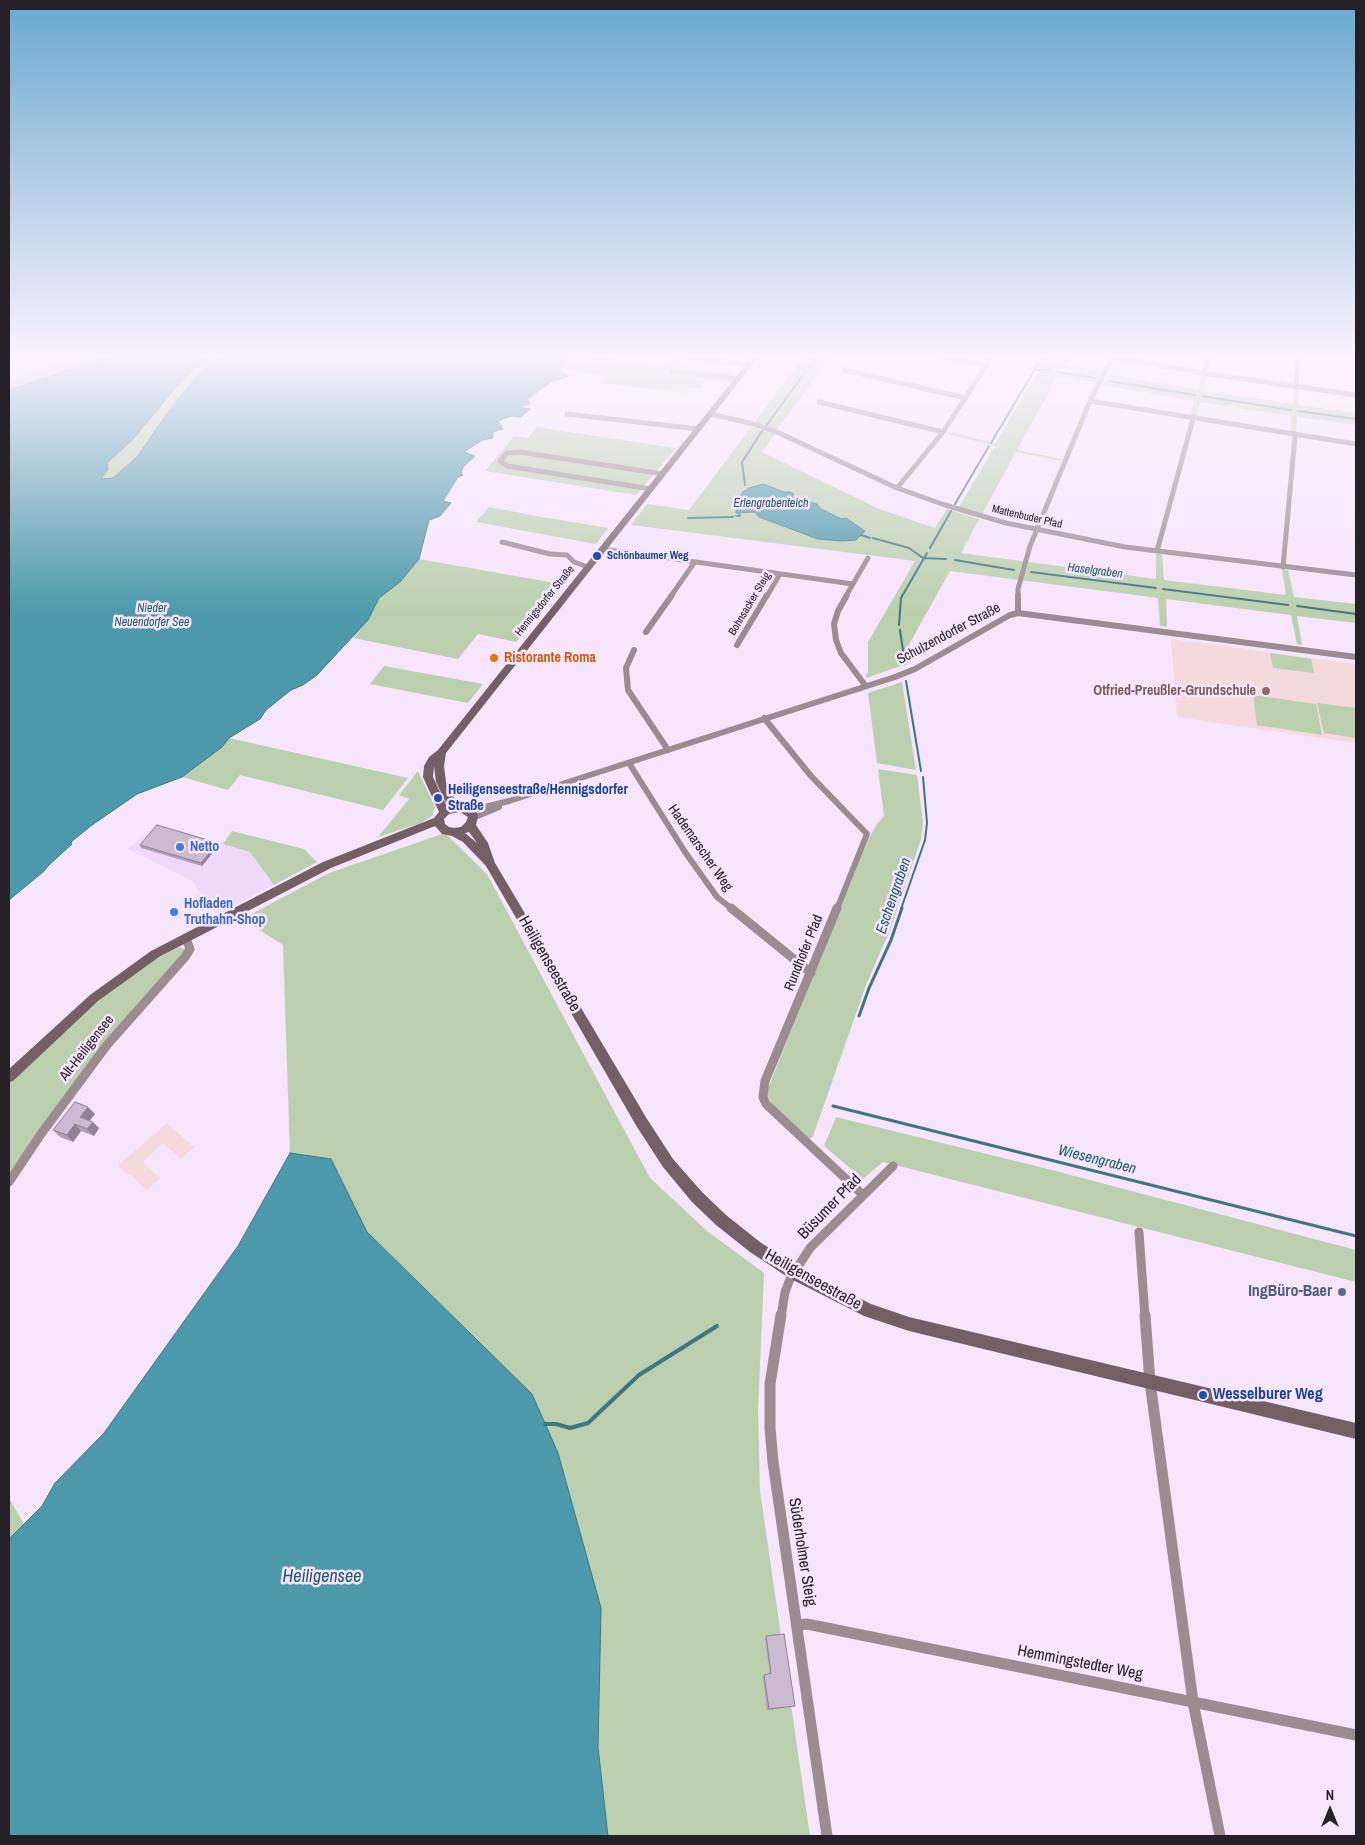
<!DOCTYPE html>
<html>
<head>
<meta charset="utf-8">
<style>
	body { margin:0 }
	#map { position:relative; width:1365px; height:1845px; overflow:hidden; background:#f7e4fd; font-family:"Archivo Narrow",sans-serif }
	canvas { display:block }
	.frame { position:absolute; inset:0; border:10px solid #262029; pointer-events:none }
	.north { position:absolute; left:1305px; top:1785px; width:50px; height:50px; -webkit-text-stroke:4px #f7e4fd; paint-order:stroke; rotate:0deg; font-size:14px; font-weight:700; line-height:20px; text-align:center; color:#262029 }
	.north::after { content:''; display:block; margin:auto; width:18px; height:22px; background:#262029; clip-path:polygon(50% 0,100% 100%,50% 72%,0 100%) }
</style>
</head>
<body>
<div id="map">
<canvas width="1365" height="1845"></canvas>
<div class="frame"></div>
<div class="north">N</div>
</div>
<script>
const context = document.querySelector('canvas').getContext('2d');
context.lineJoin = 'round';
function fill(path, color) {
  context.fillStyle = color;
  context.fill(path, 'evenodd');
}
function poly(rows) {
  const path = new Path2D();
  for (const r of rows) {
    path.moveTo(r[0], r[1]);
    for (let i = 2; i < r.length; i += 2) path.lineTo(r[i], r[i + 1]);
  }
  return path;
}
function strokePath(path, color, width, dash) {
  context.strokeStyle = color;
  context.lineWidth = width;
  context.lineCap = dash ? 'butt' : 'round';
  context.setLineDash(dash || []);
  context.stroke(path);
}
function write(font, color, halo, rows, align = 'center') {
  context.font = font + ' "Archivo Narrow",sans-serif';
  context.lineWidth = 5;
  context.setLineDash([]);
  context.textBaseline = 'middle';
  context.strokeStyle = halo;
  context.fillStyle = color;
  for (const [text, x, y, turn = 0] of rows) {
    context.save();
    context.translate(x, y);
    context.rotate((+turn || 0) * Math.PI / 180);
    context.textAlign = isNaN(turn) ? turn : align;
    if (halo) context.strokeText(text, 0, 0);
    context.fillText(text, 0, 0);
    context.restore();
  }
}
fill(poly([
	[9,354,77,354,9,382],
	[157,824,250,852,274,885,216,914,192,881,128,849]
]), '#f0d8f8');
fill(poly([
	[1171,639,1356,664,1356,743,1177,717],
	[167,1123,194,1147,181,1159,163,1143,143,1162,160,1178,147,1190,130,1174,128,1175,118,1166]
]), '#f4dadd');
fill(poly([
	[77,354,117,354,9,390,9,382],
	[210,354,237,354,125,478,102,484,92,477,182,378],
	[574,354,575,355,736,373,728,383,705,380,701,388,690,387,685,393,601,383,606,376,557,369],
	[806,354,832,354,777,430,754,423],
	[1048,354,1070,354,1065,365,1101,372,1095,383,1058,376,1017,450,1062,459,1061,461,1016,452,982,514,959,507,995,446,948,434,949,432,996,443],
	[1109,374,1198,390,1202,375,1207,376,1203,391,1293,404,1294,389,1299,390,1298,405,1356,413,1356,425,1297,417,1296,433,1292,433,1291,416,1200,402,1196,418,1190,417,1194,401,1103,385],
	[536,427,676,448,636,495,485,471,514,436,528,438],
	[751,427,775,434,762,452,879,509,935,528,947,509,979,519,961,553,1156,579,1156,553,1162,554,1164,580,1286,595,1282,569,1288,570,1294,597,1356,604,1356,623,1297,616,1302,645,1297,644,1291,615,1166,599,1167,627,1160,626,1158,598,950,571,907,648,909,663,866,678,866,674,868,673,868,642,915,561,631,525,647,504,689,510],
	[763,484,784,492,790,492,794,494,792,497,817,504,821,509,855,524,865,531,856,540,818,539,759,517,755,512,736,513],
	[489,507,531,515,608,528,596,544,476,522],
	[419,559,561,584,540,615,516,642,478,634,458,659,353,638,368,620,379,598,400,582],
	[1270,653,1311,659,1314,673,1273,668],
	[384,666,483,684,468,703,370,684],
	[902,682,916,770,877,763,868,693],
	[1253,695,1316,704,1322,735,1257,725],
	[1317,703,1356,708,1356,738,1324,733],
	[247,713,264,714,229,738,408,778,383,810,240,775,228,790,182,777,201,763],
	[878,769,917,775,923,822,921,839,890,930,866,985,813,1136,809,1139,772,1104,768,1096,768,1088,868,840,877,824,884,816],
	[418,771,435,807,432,816,421,823,378,837,409,799,399,795],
	[232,831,304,849,317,862,274,885,250,852,223,844],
	[445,833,487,874,650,1178,707,1231,764,1273,758,1409,760,1491,810,1836,608,1836,598,1747,532,1394,367,1232,331,1159,290,1153,283,945,242,919,329,873],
	[179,947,184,949,185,951,9,1177,9,1082,93,1004,145,965],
	[836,1117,1044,1168,1356,1250,1356,1282,883,1162,863,1179,824,1146],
	[9,1498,24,1524,9,1539]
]), '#bcd0af');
const water = poly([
	[117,354,212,354,182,380,133,439,107,463,108,469,101,479,113,478,137,457,173,405,198,375,222,354,574,354,558,369,569,376,551,382,527,399,530,404,519,407,530,409,521,417,511,416,498,421,503,429,493,432,493,438,482,440,464,452,475,456,463,467,461,474,463,475,458,477,443,501,451,503,440,516,429,520,419,559,400,582,379,598,368,620,317,675,303,685,291,690,266,710,260,719,229,738,222,747,182,777,137,794,92,825,71,842,72,844,49,865,43,872,9,900,9,390,117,354],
	[763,484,784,492,790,492,794,494,792,497,817,504,821,509,842,519,846,518,865,531,856,540,841,541,818,539,759,517,755,512,736,513,736,502,743,492,749,488,763,484],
	[290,1153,331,1159,367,1232,532,1394,558,1453,601,1608,598,1747,608,1836,9,1836,9,1539,42,1506,55,1483,104,1433,238,1246,290,1153]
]);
fill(water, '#4c99ab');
strokePath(water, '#417584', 1);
strokePath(poly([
	[811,365,819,354],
	[1035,370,1050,370],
	[1057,372,1095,378],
	[1108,381,1195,395],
	[1202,396,1291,410],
	[1298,411,1356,419],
	[766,426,809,367],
	[991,443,1044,354],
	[745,485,742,462,762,431],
	[955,504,989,446],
	[736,516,740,516,739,514],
	[688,518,733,517],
	[861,535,870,538],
	[873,538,909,548,923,558,946,559],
	[930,548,951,511],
	[955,560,1014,570],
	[1031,572,1156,588],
	[1163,589,1288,605],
	[1297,606,1356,614],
	[899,625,901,598,927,553],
	[900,630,905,664],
	[906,681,921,771],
	[901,909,925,840,927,823,923,777]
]), '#417584', 2);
strokePath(poly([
	[859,1016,869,988,891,940,902,908],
	[833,1106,1356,1236]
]), '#417584', 3);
strokePath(poly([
	[545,1424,556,1424,570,1428,588,1423,639,1375,717,1326]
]), '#417584', 4);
strokePath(poly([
	[660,354,749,365],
	[931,354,986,366],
	[1096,354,1209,374,1356,395],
	[844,370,966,398],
	[672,371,738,379],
	[1204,373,1209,354],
	[1296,387,1298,354],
	[1090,401,1356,444],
	[819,402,943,432],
	[567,414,698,429],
	[710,414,750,423,779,433,897,488,945,505,1006,523,1125,547,1356,575],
	[897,488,943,432,994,354],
	[651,489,507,466,500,461,507,453,520,452,663,474],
	[502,542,550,554,567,555,574,562,588,567],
	[603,549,853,584],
	[1157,551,1193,419],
	[1283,567,1295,436],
	[671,596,694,563],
	[767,596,780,574],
	[846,596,868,558],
	[1018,596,1018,589,1030,546,1090,401,1114,354]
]), '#9a8c8f', 5);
strokePath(poly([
	[847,595,838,611,834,624,836,640,841,653,865,685],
	[1018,595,1018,613],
	[646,632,672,595],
	[737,645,767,595],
	[634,650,626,668,628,690,668,750],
	[764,718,811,776,867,834,837,909],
	[629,763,685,852,717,897,732,909],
	[469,811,509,801,895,677,915,669,1010,615,1018,613,1356,657],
	[473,818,499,807]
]), '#9a8c8f', 6);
strokePath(poly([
	[731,908,811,973],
	[837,908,765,1081,763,1097,766,1104,862,1194],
	[9,1182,41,1134,107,1045,185,957,190,949,186,938],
	[1139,1232,1145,1317],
	[781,1317,785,1292,790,1279,810,1248,893,1166]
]), '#9a8c8f', 9);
strokePath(poly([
	[781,1315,770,1384,770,1428,773,1462,827,1836],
	[1145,1315,1150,1382,1193,1702,1220,1836],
	[797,1625,807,1624,1356,1735]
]), '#9a8c8f', 11);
fill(poly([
	[754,354,761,354,446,753,444,766,446,782,454,798,464,805,473,808,477,813,478,816,476,825,488,843,495,863,647,1119,673,1159,702,1192,726,1215,760,1242,799,1268,871,1304,909,1317,1356,1423,1356,1439,909,1331,864,1316,789,1278,750,1252,716,1225,692,1202,663,1167,637,1127,486,866,463,842,452,836,442,834,435,826,331,868,159,957,98,1001,13,1081,9,1082,9,1069,90,995,151,951,323,862,434,818,439,812,423,777,424,766,429,757,438,750,754,354],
	[434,766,436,782,446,803,451,806,447,807,433,777,434,766],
	[460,812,468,817,466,822,461,827,454,828,449,827,445,824,444,819,449,814,460,812],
	[469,832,477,843,465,833,469,832]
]), '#735f64');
fill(poly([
	[140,845,219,845,202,866,141,848],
	[95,1114,89,1120,99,1128,94,1136,81,1131,73,1142,60,1137,53,1130],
	[766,1636,795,1706,793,1706,767,1710,763,1676,764,1675,770,1674,765,1638]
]), '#afa0b5');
fill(poly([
	[218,843,219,845,202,866,201,863],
	[88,1107,95,1114,87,1124,80,1117],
	[93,1122,99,1128,94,1136,87,1129],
	[75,1124,81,1131,73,1142,67,1135]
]), '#8f8293');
const building = poly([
	[157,825,218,843,201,863,140,845,157,825],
	[75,1102,88,1107,80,1117,93,1122,87,1129,75,1124,67,1135,53,1130,75,1102],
	[784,1634,795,1706,769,1709,764,1675,771,1673,766,1636,784,1634]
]);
fill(building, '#ccbad2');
strokePath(building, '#8f8293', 1);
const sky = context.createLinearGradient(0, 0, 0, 613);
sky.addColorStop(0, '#69a9d0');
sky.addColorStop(0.58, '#fbf3fe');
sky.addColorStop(1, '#fbf3fe00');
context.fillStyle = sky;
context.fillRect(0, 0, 1365, 613);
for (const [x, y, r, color] of [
	[597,556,5,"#1a4fb4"],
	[494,658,5,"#e8710a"],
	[1266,691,5,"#8d6e63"],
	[438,798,5,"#1a4fb4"],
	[180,847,5,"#3f7fe0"],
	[174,912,5,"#3f7fe0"],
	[1342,1292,5,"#5c6f8a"],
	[1203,1395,5,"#1a4fb4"]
]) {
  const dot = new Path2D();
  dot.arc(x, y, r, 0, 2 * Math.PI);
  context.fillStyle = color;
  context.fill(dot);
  strokePath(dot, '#f7e4fd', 2);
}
write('11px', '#262029', '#f7e4fd', [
	["Mattenbuder Pfad",1027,517,13],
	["Hennigsdorfer Straße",545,601,-51],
	["Bohnsacker Steig",750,604,-59]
]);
write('bold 11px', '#164399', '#f7e4fd', [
	["Schönbaumer Weg",607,556]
], 'left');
write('italic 12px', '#1b5b68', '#f7e4fd', [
	["Erlengrabenteich",771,504],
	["Haselgraben",1095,571,7],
	["Nieder",152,609],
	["Neuendorfer See",152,623]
]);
write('14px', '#262029', '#f7e4fd', [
	["Schulzendorfer Straße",949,634,-28],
	["Hademarscher Weg",700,848,55],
	["Rundhofer Pfad",804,953,-68],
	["Alt-Heiligensee",87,1048,-52]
]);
write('bold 14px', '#c56008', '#f7e4fd', [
	["Ristorante Roma",504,658]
], 'left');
write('bold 14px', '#785e54', '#f7e4fd', [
	["Otfried-Preußler-Grundschule",1256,691]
], 'right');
write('bold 14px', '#164399', '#f7e4fd', [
	["Heiligenseestraße/Hennigsdorfer",448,790],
	["Straße",448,806]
], 'left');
write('bold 14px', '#366cbe', '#f7e4fd', [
	["Netto",190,847],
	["Hofladen",184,904],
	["Truthahn-Shop",184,920]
], 'left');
write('italic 15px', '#1b5b68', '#f7e4fd', [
	["Eschengraben",894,896,-71],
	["Wiesengraben",1097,1160,14]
]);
write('16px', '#262029', '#f7e4fd', [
	["Heiligenseestraße",549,964,60],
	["Büsumer Pfad",830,1207,-46],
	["Heiligenseestraße",813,1280,29],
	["Süderholmer Steig",802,1552,81],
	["Hemmingstedter Weg",1080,1663,11]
]);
write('bold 16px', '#4e5e75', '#f7e4fd', [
	["IngBüro-Baer",1332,1292]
], 'right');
write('bold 16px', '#164399', '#f7e4fd', [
	["Wesselburer Weg",1213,1395]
], 'left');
write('italic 18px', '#1b5b68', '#f7e4fd', [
	["Heiligensee",322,1577]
]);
</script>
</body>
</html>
